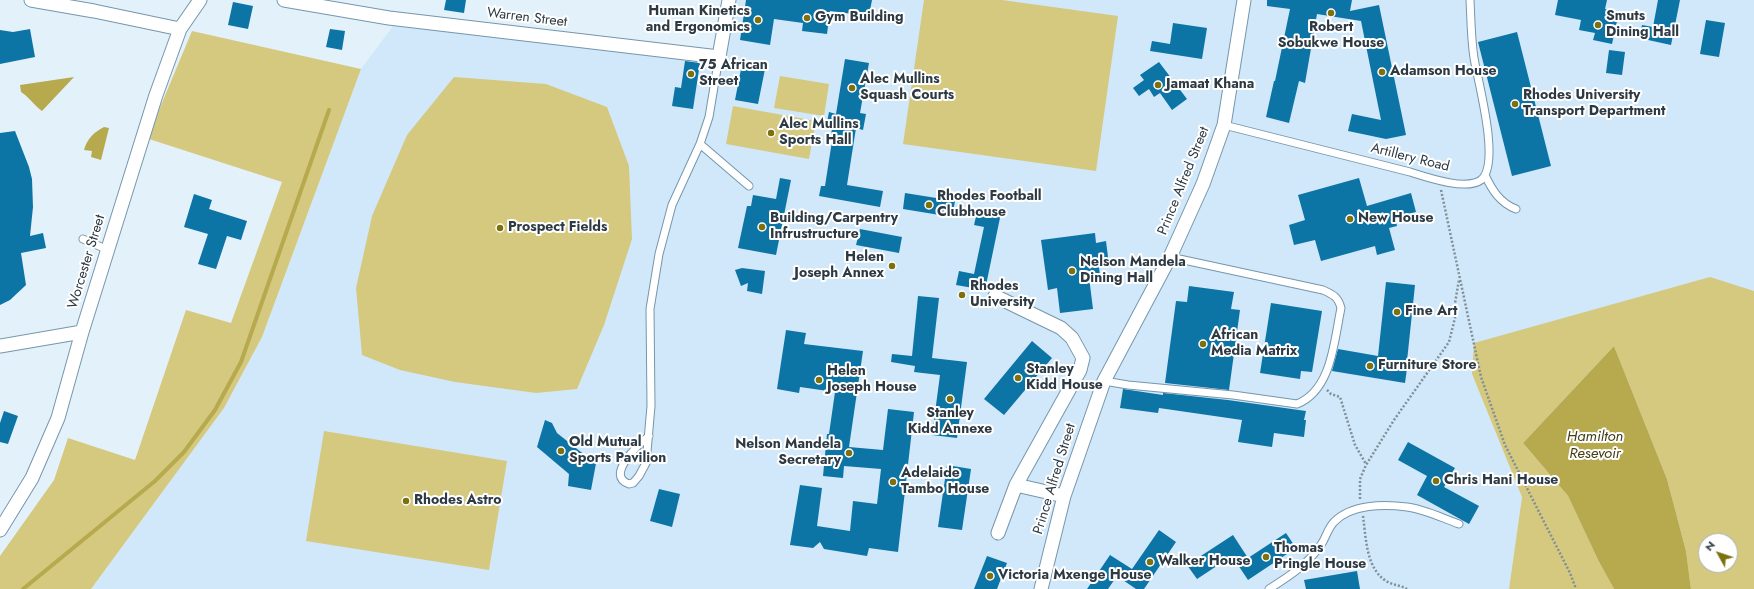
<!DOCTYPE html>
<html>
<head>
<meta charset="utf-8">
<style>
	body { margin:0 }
	#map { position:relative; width:1754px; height:589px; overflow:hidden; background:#e3f1fa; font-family:Jost,sans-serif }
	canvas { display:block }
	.north { position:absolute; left:1698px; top:533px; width:40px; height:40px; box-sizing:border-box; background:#fff; border:1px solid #abb0b4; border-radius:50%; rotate:310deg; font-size:11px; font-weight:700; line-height:16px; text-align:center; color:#2d3a43 }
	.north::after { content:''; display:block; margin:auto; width:14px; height:18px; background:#7c700f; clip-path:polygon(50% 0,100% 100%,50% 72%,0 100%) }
</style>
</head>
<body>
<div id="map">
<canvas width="1754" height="589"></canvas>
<div class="north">N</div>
</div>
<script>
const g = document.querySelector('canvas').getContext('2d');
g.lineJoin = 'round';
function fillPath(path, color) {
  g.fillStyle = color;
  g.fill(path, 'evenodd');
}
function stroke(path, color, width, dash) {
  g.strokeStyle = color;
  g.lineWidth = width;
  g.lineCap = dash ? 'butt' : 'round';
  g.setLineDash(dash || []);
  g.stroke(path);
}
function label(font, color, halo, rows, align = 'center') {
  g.font = font + ' Jost,sans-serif';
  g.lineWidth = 4;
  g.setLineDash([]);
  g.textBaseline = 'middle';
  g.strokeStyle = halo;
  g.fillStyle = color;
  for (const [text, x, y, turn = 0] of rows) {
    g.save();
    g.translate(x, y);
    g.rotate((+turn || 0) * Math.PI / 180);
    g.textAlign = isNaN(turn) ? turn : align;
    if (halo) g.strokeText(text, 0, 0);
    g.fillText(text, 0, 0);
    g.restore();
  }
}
fillPath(new Path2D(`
	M 734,0 L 1754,0 L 1754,291 L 1472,374 L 1522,497 L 1509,589 L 91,589 L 224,408 L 262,337 L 361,69 L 396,22 L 724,61 Z`), '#d0e8f9');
fillPath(new Path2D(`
	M 924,0 L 1002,0 L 1118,16 L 1096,171 L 903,144 Z
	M 192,31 L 361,69 L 262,337 L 224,408 L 91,589 L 0,589 L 0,556 L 54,480 L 68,438 L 135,460 L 186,310 L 231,323 L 282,182 L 149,139 L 151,129 Z
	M 780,76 L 829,84 L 824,116 L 774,108 Z
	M 454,77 L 546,84 L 607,107 L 629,166 L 632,239 L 604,325 L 577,389 L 536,393 L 455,382 L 400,370 L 362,355 L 356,288 L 372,216 L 407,135 Z
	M 733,106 L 816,121 L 809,159 L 726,144 Z
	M 1710,277 L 1754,291 L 1754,589 L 1691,589 L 1686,551 L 1667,479 L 1614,346 L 1523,443 L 1568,496 L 1598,560 L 1614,589 L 1509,589 L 1522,497 L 1472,374 L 1474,343 ZM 1706,541 L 1730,541 L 1730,565 L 1706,565 Z
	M 324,431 L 507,461 L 489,570 L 306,541 Z`), '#d4c97f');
fillPath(new Path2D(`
	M 74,77 L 42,111 C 34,105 29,97 21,92 L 20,85 Z
	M 104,127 L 109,128 L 101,160 L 91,157 L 92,151 L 84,150 C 87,139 94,132 104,127 Z
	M 1614,346 L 1667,479 L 1686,551 L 1691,589 L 1614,589 L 1598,560 L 1568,496 L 1523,443 Z`), '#b7aa4e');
stroke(new Path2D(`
	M 23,589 L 155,481 L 184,452 L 215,410 L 241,362 L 329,110`), '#b7aa4e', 4);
fillPath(new Path2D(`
	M 446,0 L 466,0 L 464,13 L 444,10 Z
	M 746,0 L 872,0 L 869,16 L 830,11 L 827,34 L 802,31 L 803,23 L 774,19 L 770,45 L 740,40 Z
	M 1267,0 L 1352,0 L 1350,11 L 1379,5 L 1406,135 L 1386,139 L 1348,131 L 1352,114 L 1381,120 L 1361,21 L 1317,14 L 1305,83 L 1299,81 L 1289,123 L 1266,117 L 1274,81 L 1275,81 L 1290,9 L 1267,6 Z
	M 1558,0 L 1607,0 L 1605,9 L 1619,12 L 1612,44 L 1593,40 L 1595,33 L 1579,30 L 1581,20 L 1555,15 Z
	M 1658,0 L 1680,0 L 1671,45 L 1639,38 L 1642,25 L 1653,27 Z
	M 233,2 L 253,6 L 248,29 L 228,25 Z
	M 1706,20 L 1725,23 L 1719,57 L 1700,54 Z
	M 1173,23 L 1207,28 L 1202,59 L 1150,51 L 1152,41 L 1170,44 Z
	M 30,29 L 35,57 L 0,64 L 0,30 L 13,32 Z
	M 330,29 L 345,31 L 342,50 L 326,47 Z
	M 1517,32 L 1551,166 L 1512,176 L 1478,42 Z
	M 1609,50 L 1625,52 L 1622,75 L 1606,73 Z
	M 845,59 L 869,63 L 860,113 L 866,114 L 863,130 L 856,128 L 847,185 L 883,191 L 880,207 L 819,196 L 821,186 L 825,186 L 832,141 L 830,141 L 833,123 L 827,122 L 829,112 L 836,114 Z
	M 685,61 L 700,63 L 693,109 L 672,106 L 675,87 L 681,88 Z
	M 1159,62 L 1187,99 L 1172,110 L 1160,93 L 1154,97 L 1149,89 L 1139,96 L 1133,88 L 1144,80 L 1140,75 Z
	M 742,64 L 765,69 L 758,104 L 735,100 Z
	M 15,131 L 29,167 L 32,179 L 33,207 L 30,236 L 43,233 L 46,248 L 21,253 L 26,285 L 10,300 L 0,305 L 0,133 Z
	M 780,178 L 791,180 L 776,255 L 738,248 L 747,206 L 751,206 L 753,195 L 776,199 Z
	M 1359,178 L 1367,206 L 1411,193 L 1416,212 L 1395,217 L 1397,226 L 1389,228 L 1395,250 L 1377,255 L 1375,246 L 1321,261 L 1315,240 L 1294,245 L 1289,225 L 1305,220 L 1298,195 Z
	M 905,193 L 955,201 L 952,217 L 903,209 Z
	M 194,194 L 212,200 L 209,209 L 247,221 L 241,240 L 227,236 L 216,269 L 198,264 L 208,234 L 184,227 Z
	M 978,208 L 1001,213 L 985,290 L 956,285 L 959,271 L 974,274 L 984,227 L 974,225 Z
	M 860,229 L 902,237 L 899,253 L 856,245 Z
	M 1095,233 L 1096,243 L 1106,241 L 1109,265 L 1099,267 L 1100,276 L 1089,277 L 1093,309 L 1060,313 L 1057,288 L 1048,290 L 1041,240 Z
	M 742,268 L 765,271 L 762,294 L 747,291 L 748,283 L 741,286 L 735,270 Z
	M 1386,282 L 1415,285 L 1407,361 L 1408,361 L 1405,383 L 1332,371 L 1338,349 L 1378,356 Z
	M 1189,286 L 1234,292 L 1231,309 L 1240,310 L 1229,390 L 1165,383 L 1176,301 L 1187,302 Z
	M 918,296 L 939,298 L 932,358 L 967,362 L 957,438 L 932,435 L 940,375 L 914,372 L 915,366 L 891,362 L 892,354 L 912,356 Z
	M 1271,303 L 1322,311 L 1312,372 L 1301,371 L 1300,379 L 1260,373 Z
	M 786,330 L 806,333 L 804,344 L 863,351 L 849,447 L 883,450 L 888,409 L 914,412 L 898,552 L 869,548 L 867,556 L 824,549 L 820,542 L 813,548 L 790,545 L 800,485 L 822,488 L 817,526 L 850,531 L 853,501 L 877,504 L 881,469 L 844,466 L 843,478 L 823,476 L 827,434 L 829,434 L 835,392 L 800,387 L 799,393 L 777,389 Z
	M 1032,341 L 1052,358 L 1004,415 L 984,399 Z
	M 1123,389 L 1163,395 L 1163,393 L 1228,400 L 1306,411 L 1304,420 L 1306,420 L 1304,437 L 1274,433 L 1272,447 L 1238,442 L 1242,420 L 1159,408 L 1158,413 L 1120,408 Z
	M 4,411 L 18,416 L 8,444 L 0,442 L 0,423 Z
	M 545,420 L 552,423 L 557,433 L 586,456 L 597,458 L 591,490 L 568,486 L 569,474 L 537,447 Z
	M 1408,442 L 1455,468 L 1444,487 L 1479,506 L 1469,524 L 1417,495 L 1427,476 L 1398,460 Z
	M 947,465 L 971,469 L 962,530 L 938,527 Z
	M 659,489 L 680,494 L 672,527 L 650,521 Z
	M 1159,530 L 1176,542 L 1144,589 L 1136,589 L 1117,576 L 1108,589 L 1087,589 L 1110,555 L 1132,569 Z
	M 1286,533 L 1296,548 L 1248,580 L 1232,556 L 1197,579 L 1187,565 L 1233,535 L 1248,558 Z
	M 987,556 L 1007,563 L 997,589 L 974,589 Z
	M 1357,571 L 1360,589 L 1306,589 L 1304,580 Z`), '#0d74a6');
const lane = new Path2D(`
	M 1224,125 L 1410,172 C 1426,177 1466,191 1481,180 C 1501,164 1478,82 1474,58 C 1471,39 1471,19 1470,0
	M 700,144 L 749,186
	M 1485,175 C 1492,190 1500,203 1516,209
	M 83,239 L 108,250
	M 1104,381 L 1128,385 L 1233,395 L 1297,404 C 1332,390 1334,341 1341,308 C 1338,297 1334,295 1323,290 L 1170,257
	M 649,436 C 640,443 604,476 629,484 L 633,483 L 639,476 L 646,463 L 651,406 L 650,309 L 659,254 L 672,205 L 700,144 L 709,117 L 719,57
	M 1269,589 C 1288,577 1310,563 1322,543 C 1326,537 1328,528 1334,522 C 1351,504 1384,504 1407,507 C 1424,509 1442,518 1459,524`);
const street = new Path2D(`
	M 31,0 L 94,11 L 180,29
	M 284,0 L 389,18 L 719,57 L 729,0
	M 995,296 L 1061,328 L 1072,338 L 1083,358 L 1080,370 L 1016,485
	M 0,346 L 82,332
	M 0,530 L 32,478 L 58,418 L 82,332 L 156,95 L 180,29 L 200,0
	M 998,533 L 1016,485 L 1064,496
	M 1041,589 L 1064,496 L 1104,381 L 1170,257 L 1203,184 L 1224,125 L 1244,0`);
stroke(lane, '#7696ac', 9);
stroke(street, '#7696ac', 15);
stroke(new Path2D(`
	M 1441,190 L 1481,377 L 1505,445 L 1570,573 L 1576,589
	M 1327,390 L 1331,394 L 1340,397 L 1355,445 L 1366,464
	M 1360,499 L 1360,479 L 1366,465 L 1394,420 L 1449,342 L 1455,318 L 1455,303 L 1459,280
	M 1363,516 C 1366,538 1366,568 1386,581 C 1392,585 1400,585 1407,589`), '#818e97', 2.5, [2, 2]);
stroke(lane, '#fff', 7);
stroke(street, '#fff', 13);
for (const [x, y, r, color] of [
	[1331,13,4,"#7c700f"],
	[807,18,4,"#7c700f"],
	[758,20,4,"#7c700f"],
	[1598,25,4,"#7c700f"],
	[1382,72,4,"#7c700f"],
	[691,74,4,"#7c700f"],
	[1158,85,4,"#7c700f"],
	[852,88,4,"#7c700f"],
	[1515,104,4,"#7c700f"],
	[771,133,4,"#7c700f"],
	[929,205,4,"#7c700f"],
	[1350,219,4,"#7c700f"],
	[762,227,4,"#7c700f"],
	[500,228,4,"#7c700f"],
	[892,266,4,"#7c700f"],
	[1072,271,4,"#7c700f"],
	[962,295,4,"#7c700f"],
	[1397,312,4,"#7c700f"],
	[1203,344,4,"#7c700f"],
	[1370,366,4,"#7c700f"],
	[1018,378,4,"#7c700f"],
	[819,380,4,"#7c700f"],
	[950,399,4,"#7c700f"],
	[561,451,4,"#7c700f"],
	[849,453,4,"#7c700f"],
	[1436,481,4,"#7c700f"],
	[893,482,4,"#7c700f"],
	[406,501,4,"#7c700f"],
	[1266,557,4,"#7c700f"],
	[1150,562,4,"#7c700f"],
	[990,576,4,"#7c700f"]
]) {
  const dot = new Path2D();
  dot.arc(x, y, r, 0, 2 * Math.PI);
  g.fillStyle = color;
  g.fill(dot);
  stroke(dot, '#fff', 1.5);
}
label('bold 14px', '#2d3a43', '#fff', [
	["Human Kinetics",750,12,"right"],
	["and Ergonomics",750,28,"right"],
	["Smuts",1606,17],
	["Dining Hall",1606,33],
	["Gym Building",815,18],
	["Robert",1331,28,"center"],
	["Sobukwe House",1331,44,"center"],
	["75 African",699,66],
	["Street",699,82],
	["Adamson House",1390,72],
	["Alec Mullins",860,80],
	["Squash Courts",860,96],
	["Jamaat Khana",1166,85],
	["Rhodes University",1523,96],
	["Transport Department",1523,112],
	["Alec Mullins",779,125],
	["Sports Hall",779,141],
	["Rhodes Football",937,197],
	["Clubhouse",937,213],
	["Building/Carpentry",770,219],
	["Infrustructure",770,235],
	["New House",1358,219],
	["Prospect Fields",508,228],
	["Helen",884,258,"right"],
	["Joseph Annex",884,274,"right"],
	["Nelson Mandela",1080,263],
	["Dining Hall",1080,279],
	["Rhodes",970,287],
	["University",970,303],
	["Fine Art",1405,312],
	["African",1211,336],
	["Media Matrix",1211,352],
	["Furniture Store",1378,366],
	["Stanley",1026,370],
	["Kidd House",1026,386],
	["Helen",827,372],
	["Joseph House",827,388],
	["Stanley",950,414,"center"],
	["Kidd Annexe",950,430,"center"],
	["Old Mutual",569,443],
	["Sports Pavilion",569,459],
	["Nelson Mandela",841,445,"right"],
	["Secretary",841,461,"right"],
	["Adelaide",901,474],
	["Tambo House",901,490],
	["Chris Hani House",1444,481],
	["Rhodes Astro",414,501],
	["Thomas",1274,549],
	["Pringle House",1274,565],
	["Walker House",1158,562],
	["Victoria Mxenge House",998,576]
], 'left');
label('14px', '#2d3a43', '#fff', [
	["Warren Street",527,18,7],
	["Artillery Road",1410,158,14],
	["Prince Alfred Street",1184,181,-68],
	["Worcester Street",87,262,-73],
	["Prince Alfred Street",1055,479,-73]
]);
label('italic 15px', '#433e16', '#fff', [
	["Hamilton",1595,437],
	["Resevoir",1595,454]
]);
</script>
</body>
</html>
